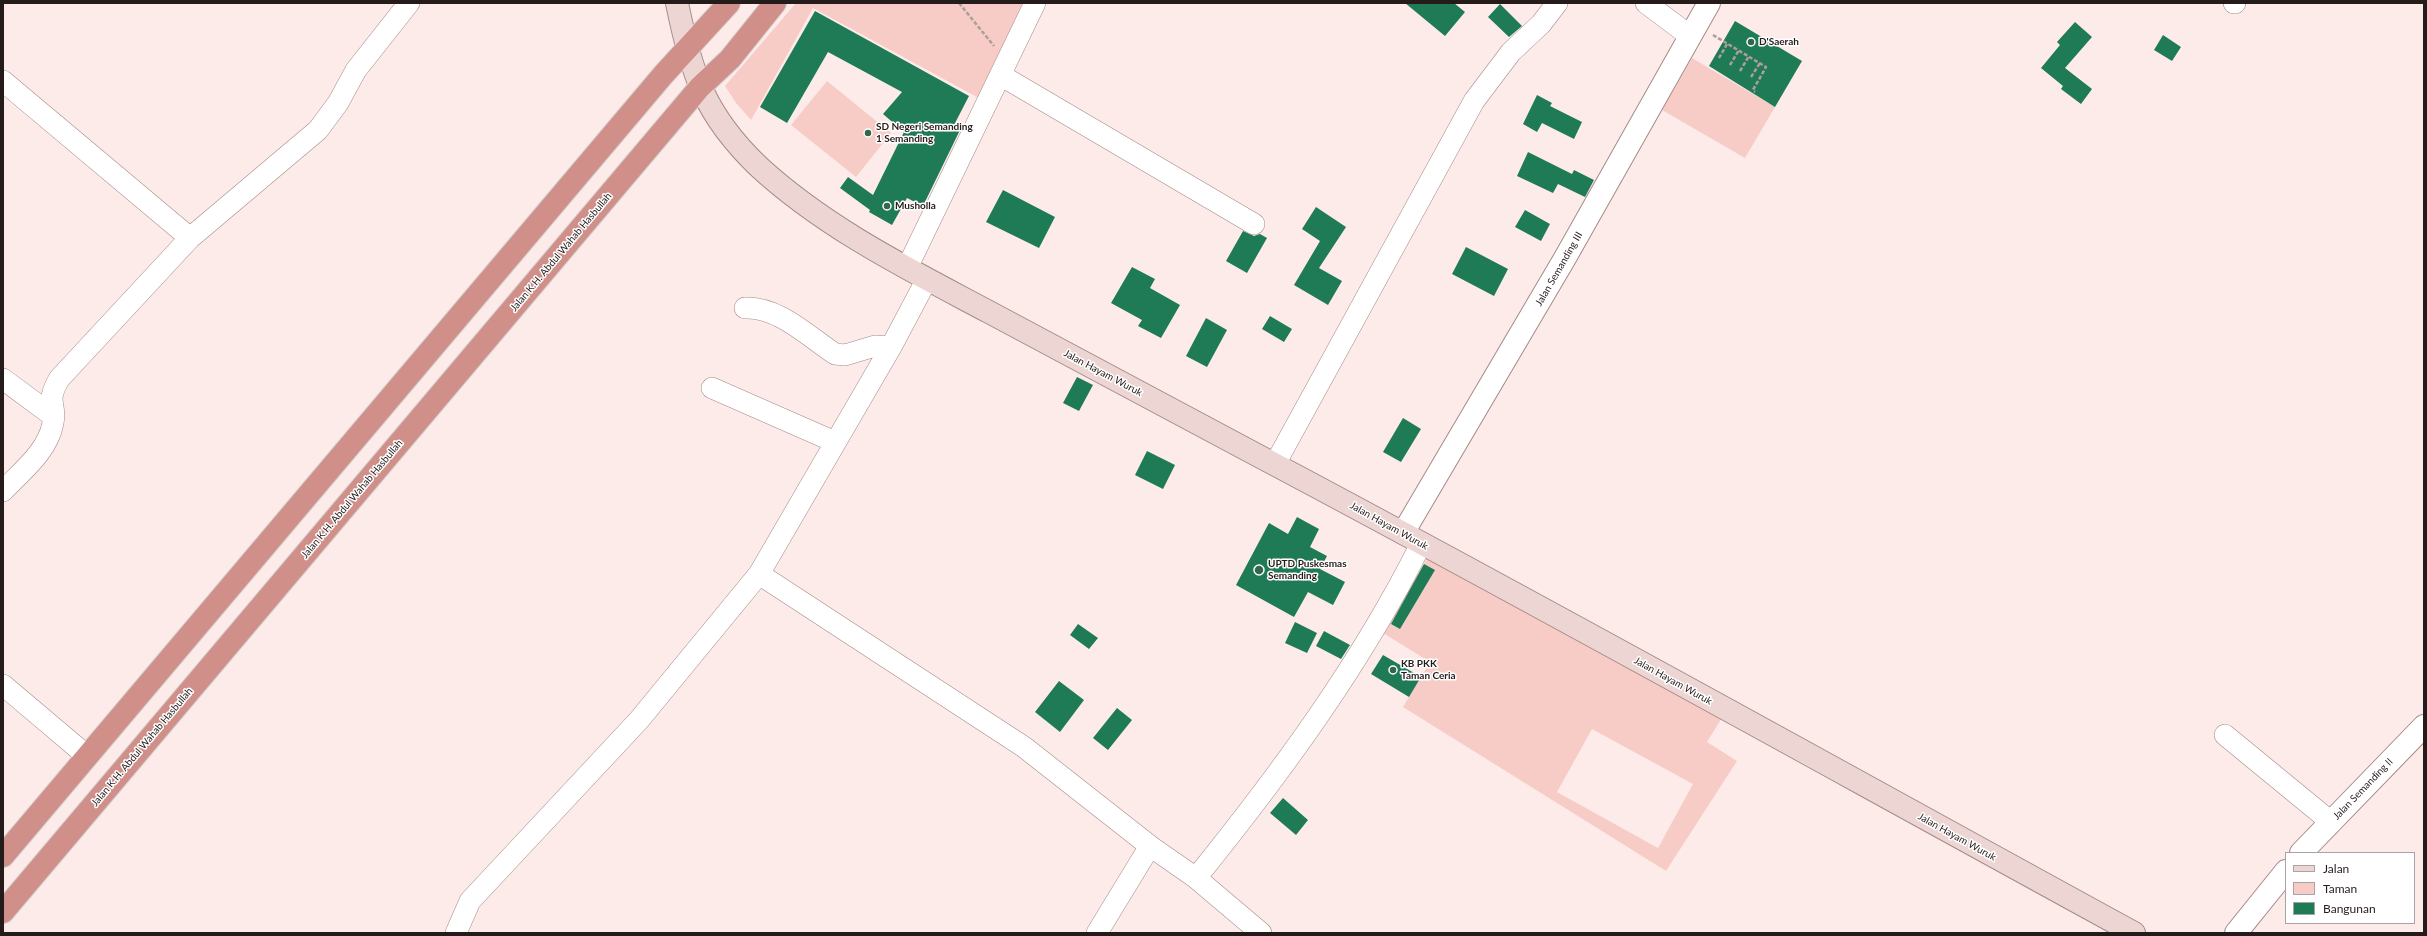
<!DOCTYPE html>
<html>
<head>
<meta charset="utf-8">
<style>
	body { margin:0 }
	#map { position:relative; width:2427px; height:936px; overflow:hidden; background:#fdebe9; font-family:Lato,sans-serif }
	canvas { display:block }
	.frame { position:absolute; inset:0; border:4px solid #251b1a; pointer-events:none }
	.legend { position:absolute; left:2285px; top:852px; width:130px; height:72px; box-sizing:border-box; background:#fff; border:1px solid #a8a4a3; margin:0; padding:5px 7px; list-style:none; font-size:12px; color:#251b1a }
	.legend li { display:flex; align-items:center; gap:8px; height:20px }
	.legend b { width:20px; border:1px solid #a8a4a3 }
</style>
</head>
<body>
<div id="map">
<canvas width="2427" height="936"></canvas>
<div class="frame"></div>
<ul class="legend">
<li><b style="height:5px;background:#edd5d3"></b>Jalan</li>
<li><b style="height:11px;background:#f7ccc7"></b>Taman</li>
<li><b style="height:11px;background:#1f7b56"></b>Bangunan</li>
</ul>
</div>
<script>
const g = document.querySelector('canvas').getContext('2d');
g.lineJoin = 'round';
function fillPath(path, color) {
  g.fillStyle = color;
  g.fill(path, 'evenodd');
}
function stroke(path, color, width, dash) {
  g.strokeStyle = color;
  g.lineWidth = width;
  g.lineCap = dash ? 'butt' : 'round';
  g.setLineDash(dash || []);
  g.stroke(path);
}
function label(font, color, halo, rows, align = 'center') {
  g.font = font + ' Lato,sans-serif';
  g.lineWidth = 3;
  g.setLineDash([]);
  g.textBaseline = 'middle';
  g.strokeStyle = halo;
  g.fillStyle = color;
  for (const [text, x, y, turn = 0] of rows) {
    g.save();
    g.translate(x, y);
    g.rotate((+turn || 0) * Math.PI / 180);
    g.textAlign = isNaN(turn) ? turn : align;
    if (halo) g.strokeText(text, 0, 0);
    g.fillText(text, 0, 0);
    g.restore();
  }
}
fillPath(new Path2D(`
	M 796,3 L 1031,3 L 986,102 L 813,8 L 751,120 L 736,103 L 725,86 Z
	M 1692,58 L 1775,107 L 1745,158 L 1662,110 Z
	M 827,81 L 891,133 L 856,177 L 791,125 Z
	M 1430,554 L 1723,716 L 1707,742 L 1737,761 L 1666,871 L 1403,707 L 1430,662 L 1383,633 ZM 1592,729 L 1693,784 L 1658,848 L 1557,792 Z`), '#f7ccc7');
fillPath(new Path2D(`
	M 1405,3 L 1454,3 L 1465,12 L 1445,36 Z
	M 1500,4 L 1522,26 L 1509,37 L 1488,17 Z
	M 815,11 L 969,96 L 953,127 L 960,130 L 923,206 L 907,198 L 892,225 L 869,212 L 870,210 L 840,188 L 848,177 L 873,195 L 904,132 L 883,114 L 902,92 L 828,52 L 787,123 L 760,107 Z
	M 1735,21 L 1802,61 L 1775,107 L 1709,66 Z
	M 2075,22 L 2092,37 L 2065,68 L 2092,89 L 2081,104 L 2061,89 L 2063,86 L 2041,68 L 2060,45 L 2057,42 Z
	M 2163,35 L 2181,47 L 2172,61 L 2154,50 Z
	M 1537,95 L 1552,103 L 1550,106 L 1582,122 L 1574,139 L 1542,123 L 1537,132 L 1523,124 Z
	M 1528,152 L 1572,174 L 1574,170 L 1594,180 L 1585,197 L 1558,184 L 1553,193 L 1517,176 Z
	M 1003,190 L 1055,217 L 1039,248 L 986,222 Z
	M 1316,207 L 1346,227 L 1319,268 L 1342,281 L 1328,305 L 1294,285 L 1320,241 L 1302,229 Z
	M 1525,210 L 1550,224 L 1541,241 L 1515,227 Z
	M 1243,231 L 1254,236 L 1260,234 L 1267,238 L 1247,273 L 1226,261 Z
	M 1466,247 L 1508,269 L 1494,296 L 1452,274 Z
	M 1132,267 L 1155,279 L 1150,288 L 1180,305 L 1161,338 L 1138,326 L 1142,320 L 1111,303 Z
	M 1270,316 L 1292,329 L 1284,342 L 1262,329 Z
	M 1206,318 L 1227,330 L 1207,367 L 1186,356 Z
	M 1077,377 L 1093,385 L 1079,411 L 1063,403 Z
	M 1403,418 L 1421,429 L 1401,462 L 1383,452 Z
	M 1147,451 L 1175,465 L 1163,489 L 1135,475 Z
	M 1297,517 L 1319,529 L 1310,547 L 1327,556 L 1320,569 L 1345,582 L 1333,605 L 1308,592 L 1294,617 L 1236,585 L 1269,523 L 1288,534 Z
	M 1424,564 L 1435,570 L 1400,629 L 1391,624 Z
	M 1295,622 L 1317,633 L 1307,653 L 1285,643 Z
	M 1078,624 L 1098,638 L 1089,649 L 1070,635 Z
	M 1324,631 L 1350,645 L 1341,659 L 1316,646 Z
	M 1383,655 L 1421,677 L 1409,697 L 1371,674 Z
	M 1059,681 L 1084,700 L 1060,732 L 1035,712 Z
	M 1117,708 L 1132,720 L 1108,750 L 1093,738 Z
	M 1283,798 L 1308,820 L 1296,835 L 1270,813 Z`), '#1f7b56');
const minor = new Path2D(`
	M 1646,3 L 1690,36
	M 2234,3 L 2235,3
	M 1002,76 L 1254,224
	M 3,81 L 190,238
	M 907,268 L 1035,3
	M 927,279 L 891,347 L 759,574 L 1024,747 L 1150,846 L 1196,878 L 1261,933
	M 745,308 C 778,306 809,337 835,354 L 845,355 L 875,346 L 891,347
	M 3,379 L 53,416
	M 712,388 L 835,442
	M 1275,464 L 1474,101 L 1511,52 L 1541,24 L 1557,3
	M 3,491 C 22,471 48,451 53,423 C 57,402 45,404 59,379 L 190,238 L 318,130 L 338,103 L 356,70 L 409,3
	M 3,685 L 87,756
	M 2225,735 L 2331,822
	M 1196,878 C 1280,774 1361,664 1421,544
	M 456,933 L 470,901 L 639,720 L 759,574
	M 1097,933 L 1150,846`);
const tertiary = new Path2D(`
	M 1403,533 L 1565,258 L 1709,3
	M 2301,853 L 2424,726
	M 2236,933 L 2286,871`);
const secondary = new Path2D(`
	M 677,3 C 691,73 705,115 758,166 C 825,228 910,270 989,312 C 1078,360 1167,407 1255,454 C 1550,610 1841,773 2134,933`);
const trunk = new Path2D(`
	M 3,856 L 663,75 L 729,3
	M 3,912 L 700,87 L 730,59 L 775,3`);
stroke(minor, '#a48a87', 22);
stroke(tertiary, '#a48a87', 24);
stroke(secondary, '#a48a87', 24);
stroke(trunk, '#cfcdcd', 24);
stroke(new Path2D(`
	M 959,3 L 994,46
	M 1713,35 L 1766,67 L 1753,90 L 1755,92
	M 1719,58 L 1727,44
	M 1730,65 L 1739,50
	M 1740,71 L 1749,56
	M 1751,77 L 1760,63`), '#ad9e9c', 2.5, [4, 2]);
stroke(minor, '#fff', 21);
stroke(tertiary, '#fff', 22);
stroke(secondary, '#edd5d3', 22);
stroke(trunk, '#d08f88', 22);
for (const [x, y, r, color] of [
	[1751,42,4,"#31674e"],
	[868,133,4,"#31674e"],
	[887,206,4,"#31674e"],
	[1259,570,5,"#31674e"],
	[1393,670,4,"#31674e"]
]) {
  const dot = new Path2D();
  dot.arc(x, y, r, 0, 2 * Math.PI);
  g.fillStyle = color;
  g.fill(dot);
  stroke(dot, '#fff', 1.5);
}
label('bold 10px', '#251b1a', '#fff', [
	["D'Saerah",1759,42],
	["SD Negeri Semanding",876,127],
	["1 Semanding",876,139],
	["Musholla",895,206],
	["UPTD Puskesmas",1268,564],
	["Semanding",1268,576],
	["KB PKK",1401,664],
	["Taman Ceria",1401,676]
], 'left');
label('10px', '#251b1a', '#fff', [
	["Jalan K.H. Abdul Wahab Hasbullah",561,252,-50],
	["Jalan Semanding III",1559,269,-60],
	["Jalan Hayam Wuruk",1103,373,28],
	["Jalan K.H. Abdul Wahab Hasbullah",352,499,-50],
	["Jalan Hayam Wuruk",1389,526,29],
	["Jalan Hayam Wuruk",1673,681,29],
	["Jalan K.H. Abdul Wahab Hasbullah",142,747,-50],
	["Jalan Semanding II",2363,789,-46],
	["Jalan Hayam Wuruk",1957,837,29]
]);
</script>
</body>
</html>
